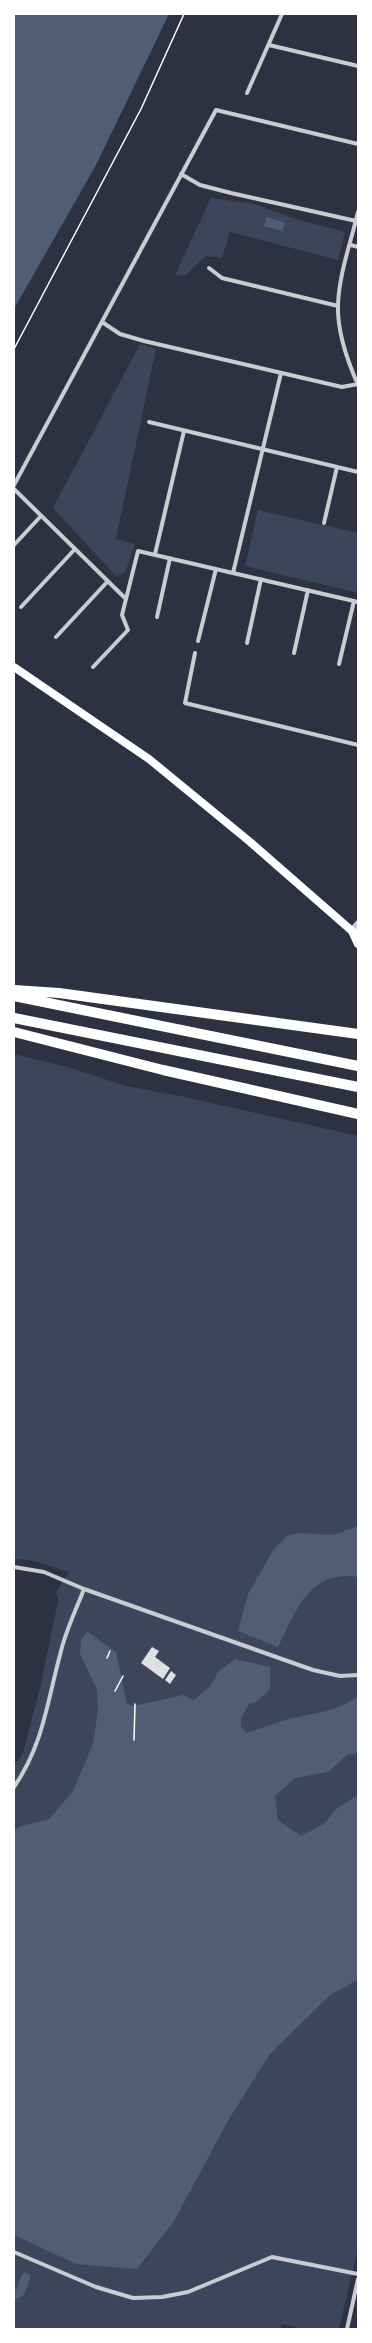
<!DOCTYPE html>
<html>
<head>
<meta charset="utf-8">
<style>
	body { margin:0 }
	#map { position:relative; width:372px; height:2343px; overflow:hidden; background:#2d3142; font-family:Karla,sans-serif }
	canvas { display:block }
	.frame { position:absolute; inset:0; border:15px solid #fff; pointer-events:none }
</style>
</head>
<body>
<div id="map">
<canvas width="372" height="2343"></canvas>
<div class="frame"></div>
</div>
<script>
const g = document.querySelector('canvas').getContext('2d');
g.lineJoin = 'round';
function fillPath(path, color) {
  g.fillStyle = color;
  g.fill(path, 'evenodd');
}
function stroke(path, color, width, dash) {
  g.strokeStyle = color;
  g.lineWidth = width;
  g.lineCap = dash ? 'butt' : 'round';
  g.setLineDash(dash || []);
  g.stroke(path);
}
fillPath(new Path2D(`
	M 211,198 L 255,204 L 295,219 L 345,232 L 338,260 L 230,232 L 222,258 L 206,256 L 184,276 L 175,275 Z
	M 140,344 L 156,349 L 116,539 L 135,544 L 125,573 L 116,576 L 53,508 Z
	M 258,510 L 358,533 L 358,593 L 245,566 Z
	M 14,1054 L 68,1067 L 126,1086 L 185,1097 L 358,1136 L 358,2249 L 339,2329 L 302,2329 L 282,2324 L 280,2329 L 14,2329 L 14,1765 L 23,1753 L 40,1688 L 58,1601 L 56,1592 L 69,1572 L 30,1560 L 14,1559 Z`), '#3c4559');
fillPath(new Path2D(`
	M 14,14 L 169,14 L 96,165 L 14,309 Z
	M 267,217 L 285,223 L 282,231 L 264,226 Z
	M 358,1526 L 358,1577 C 310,1569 295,1612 278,1647 L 238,1631 L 248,1594 L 274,1549 L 287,1536 L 298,1533 L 333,1535 Z
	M 88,1632 L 116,1652 L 127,1704 L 134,1706 L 183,1695 L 194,1700 L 210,1686 L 219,1671 L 235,1659 L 270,1667 L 270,1690 L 256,1702 L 249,1704 L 241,1718 L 241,1727 L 247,1733 C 261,1728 275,1723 288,1719 C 313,1713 338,1712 358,1696 L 358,1753 L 347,1755 L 328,1772 L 295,1778 L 275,1796 L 278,1820 L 301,1836 L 324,1824 L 336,1809 L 358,1795 L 358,1980 L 330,1995 L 270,2054 L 229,2119 L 174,2221 L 137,2269 L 76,2264 L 14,2235 L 14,1831 L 19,1827 L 49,1819 L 73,1791 L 93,1744 L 98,1709 L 97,1690 L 80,1654 L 81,1639 Z`), '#4f5d75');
stroke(new Path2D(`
	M 14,2295 L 20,2292 L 26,2277`), '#4f5d75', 9);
fillPath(new Path2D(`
	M 152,1647 L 159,1651 L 155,1657 L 170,1668 L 163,1679 L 141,1663 Z
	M 171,1671 L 176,1675 L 170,1684 L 165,1680 Z`), '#e0e0e3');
stroke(new Path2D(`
	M 14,349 L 141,109 L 184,14
	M 107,1658 L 110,1651
	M 115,1691 L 123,1676
	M 134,1740 L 135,1704`), '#fff', 1.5);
stroke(new Path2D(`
	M 269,45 L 358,66
	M 247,93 L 282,14
	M 181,174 L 200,185 L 231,193 L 356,221
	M 358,212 C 351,242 339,274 338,305 C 337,332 347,360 358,385
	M 351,245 L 358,247
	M 209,268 L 222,278 L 338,306
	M 102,322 L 120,334 L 144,341 L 342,387 L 358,384
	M 149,422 L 358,472
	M 14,485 L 216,110 L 358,144
	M 14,489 L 125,598
	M 324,523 L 337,467
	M 14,545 L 41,516
	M 155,554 L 184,431
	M 233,573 L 281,373
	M 21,607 L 75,549
	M 157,617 L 170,558
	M 56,637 L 108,581
	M 198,641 L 216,569
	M 247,643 L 261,579
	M 195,653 L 185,703 L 358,745
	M 294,653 L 308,590
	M 339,664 L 354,601
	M 93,667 L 128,630 L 122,615 L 138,551 L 358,602
	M 14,1567 L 44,1572 L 84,1589 L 313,1670 L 340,1676 L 358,1675
	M 14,1787 C 43,1745 47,1703 60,1655 C 65,1632 76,1610 84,1589
	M 14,2252 L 96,2287 L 133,2298 L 162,2297 L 188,2292 L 272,2257 L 358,2274
	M 347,2329 L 358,2279`), '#caccd0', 4);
stroke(new Path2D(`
	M 352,931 L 358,924`), '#caccd0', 7);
stroke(new Path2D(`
	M 14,667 L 149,759 L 249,841 L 352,931 L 358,934
	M 352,931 L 358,944`), '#fff', 8);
stroke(new Path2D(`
	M 14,990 L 59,993 L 358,1034
	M 14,996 L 358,1066
	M 14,1018 L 358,1087
	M 14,1032 L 163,1070 L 358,1114`), '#fff', 10);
</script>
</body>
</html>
